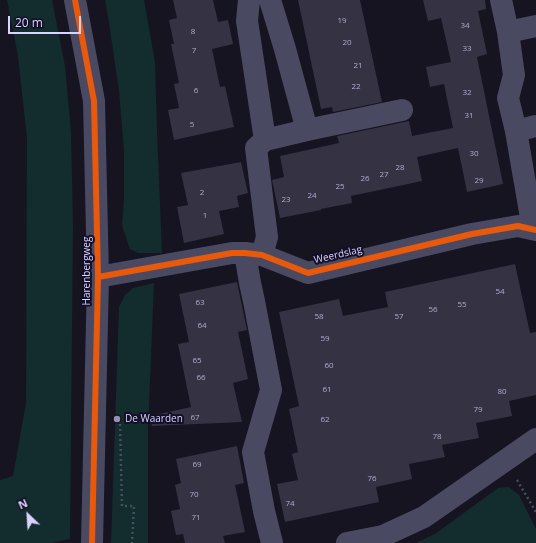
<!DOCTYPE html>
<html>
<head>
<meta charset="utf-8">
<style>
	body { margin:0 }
	#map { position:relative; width:536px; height:543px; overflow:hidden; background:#161421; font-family:"Open Sans",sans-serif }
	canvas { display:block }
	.north { position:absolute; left:8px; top:495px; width:40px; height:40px; -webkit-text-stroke:3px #130f26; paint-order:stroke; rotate:335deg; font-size:11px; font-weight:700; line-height:16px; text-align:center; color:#d9d4ff }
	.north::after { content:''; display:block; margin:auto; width:14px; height:18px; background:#d9d4ff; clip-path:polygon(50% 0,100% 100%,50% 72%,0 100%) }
	.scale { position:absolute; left:8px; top:16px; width:73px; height:18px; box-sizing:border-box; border:2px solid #d9d4ff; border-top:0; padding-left:5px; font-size:12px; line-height:14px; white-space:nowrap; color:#d9d4ff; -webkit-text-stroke:3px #130f26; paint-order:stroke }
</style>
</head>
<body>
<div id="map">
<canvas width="536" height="543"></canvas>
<div class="north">N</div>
<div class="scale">20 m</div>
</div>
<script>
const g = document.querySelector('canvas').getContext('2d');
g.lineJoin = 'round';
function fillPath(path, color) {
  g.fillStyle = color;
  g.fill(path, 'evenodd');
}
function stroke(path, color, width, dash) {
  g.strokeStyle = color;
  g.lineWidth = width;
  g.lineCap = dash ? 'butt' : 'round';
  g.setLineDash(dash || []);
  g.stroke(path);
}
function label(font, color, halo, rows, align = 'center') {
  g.font = font + ' "Open Sans",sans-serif';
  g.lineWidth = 4;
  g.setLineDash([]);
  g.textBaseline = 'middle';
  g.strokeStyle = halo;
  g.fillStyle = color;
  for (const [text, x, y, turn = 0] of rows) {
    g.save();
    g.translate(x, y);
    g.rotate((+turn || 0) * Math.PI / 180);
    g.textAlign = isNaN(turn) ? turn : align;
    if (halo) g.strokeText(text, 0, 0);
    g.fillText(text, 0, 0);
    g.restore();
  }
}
fillPath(new Path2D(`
	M 7,0 L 52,0 L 65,66 L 71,132 L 73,225 L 70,539 L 51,543 L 0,543 L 0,480 L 13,476 L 26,403 L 27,139 L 18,56 Z
	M 105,0 L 144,0 L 155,62 L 157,130 L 162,253 L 138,253 L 130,249 L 122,226 L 124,198 L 124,150 L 119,91 L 109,23 Z
	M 154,283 L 148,429 L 148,543 L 111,543 L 119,307 L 125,295 L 133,288 Z
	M 509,487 L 519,495 L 536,529 L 536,543 L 416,543 L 435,534 L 498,488 Z`), '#132c2d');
fillPath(new Path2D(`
	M 173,0 L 213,0 L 218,22 L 228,20 L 233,44 L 212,49 L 220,87 L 225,86 L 234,127 L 174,140 L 168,110 L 179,108 L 174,84 L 179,83 L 171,44 L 174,44 L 169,20 L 177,18 Z
	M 298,0 L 360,0 L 382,102 L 333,112 L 332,107 L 321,109 Z
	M 423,0 L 485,0 L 486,9 L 478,11 L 487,54 L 477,57 L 503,184 L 467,192 L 458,148 L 417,157 L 422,181 L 351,196 L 352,203 L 321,209 L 321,210 L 280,218 L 272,180 L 284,177 L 280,156 L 339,143 L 337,136 L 409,121 L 412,136 L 453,128 L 444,84 L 430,87 L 426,67 L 451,62 L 441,18 L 428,21 Z
	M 241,162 L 248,193 L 237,196 L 239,207 L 219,211 L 224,234 L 184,243 L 177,207 L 188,205 L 181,173 Z
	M 515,264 L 530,333 L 536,332 L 536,395 L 509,401 L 512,416 L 476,423 L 479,438 L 442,445 L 445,457 L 409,464 L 412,479 L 376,487 L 379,502 L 285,522 L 277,484 L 298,480 L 292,454 L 298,452 L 289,409 L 299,406 L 279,312 L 339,299 L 343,316 L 388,307 L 385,292 Z
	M 237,282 L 247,330 L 238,332 L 248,379 L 233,383 L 242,422 L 152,426 L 150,416 L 191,407 L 178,344 L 189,342 L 179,294 Z
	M 237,446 L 244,483 L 235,485 L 245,532 L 223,536 L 225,543 L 185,543 L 183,534 L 176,535 L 171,511 L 180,509 L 175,485 L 181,483 L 176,459 Z`), '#343243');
stroke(new Path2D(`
	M 120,424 L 122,506 L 134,506 L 132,543
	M 517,480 L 536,512`), '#44505f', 2.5, [2, 3]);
stroke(new Path2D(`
	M 75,0 L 94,101 L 98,277 L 92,543
	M 249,0 L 247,21 L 265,140
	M 270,0 L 285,49 L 307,130
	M 501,0 L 508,32 L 514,75 L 508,98 L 516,131 L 533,229
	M 508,32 L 536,26
	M 516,131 L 536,126
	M 245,253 L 250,283 L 254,301 L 271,390 L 253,452 L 264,511 L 272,543
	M 262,255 L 267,237 L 256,148 L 265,140 L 307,130 L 402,110
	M 98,277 L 232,253 L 245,253 L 262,255 L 308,273 L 472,234 L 518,226 L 536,230
	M 347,543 L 383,536 L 424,517 L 536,439`), '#4a4962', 22);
stroke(new Path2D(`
	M 75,0 L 94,101 L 98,277 L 92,543
	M 98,277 L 232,253 L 245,253 L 262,255 L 308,273 L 472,234 L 518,226 L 536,230`), '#e8590c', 6);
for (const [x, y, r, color] of [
	[117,419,4,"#9591b1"]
]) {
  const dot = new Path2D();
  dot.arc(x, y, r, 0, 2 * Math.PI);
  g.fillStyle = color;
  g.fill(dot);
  stroke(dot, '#130f26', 1.5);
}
label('8px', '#b0acd0', null, [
	["19",342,21],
	["34",465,26],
	["8",193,32],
	["20",347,43],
	["33",467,49],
	["7",194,51],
	["21",358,66],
	["22",356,87],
	["6",196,91],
	["32",467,93],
	["31",469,116],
	["5",192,125],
	["30",474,154],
	["28",400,168],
	["27",384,175],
	["26",365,179],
	["29",479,181],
	["25",340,187],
	["2",202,193],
	["24",312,196],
	["23",286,200],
	["1",205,216],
	["54",500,292],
	["63",200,303],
	["55",462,305],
	["56",433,310],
	["58",319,317],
	["57",399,317],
	["64",202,326],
	["59",325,339],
	["65",197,361],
	["60",329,366],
	["66",201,378],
	["61",327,390],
	["80",502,392],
	["79",478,410],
	["67",195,418],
	["62",325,420],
	["78",437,437],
	["69",197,465],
	["76",372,479],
	["70",194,495],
	["74",290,504],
	["71",196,518]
]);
label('10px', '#d9d4ff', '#130f26', [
	["Weerdslag",338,255,-13],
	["Harenbergweg",87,271,-90]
]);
label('10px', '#d9d4ff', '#130f26', [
	["De Waarden",125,419]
], 'left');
</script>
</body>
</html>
